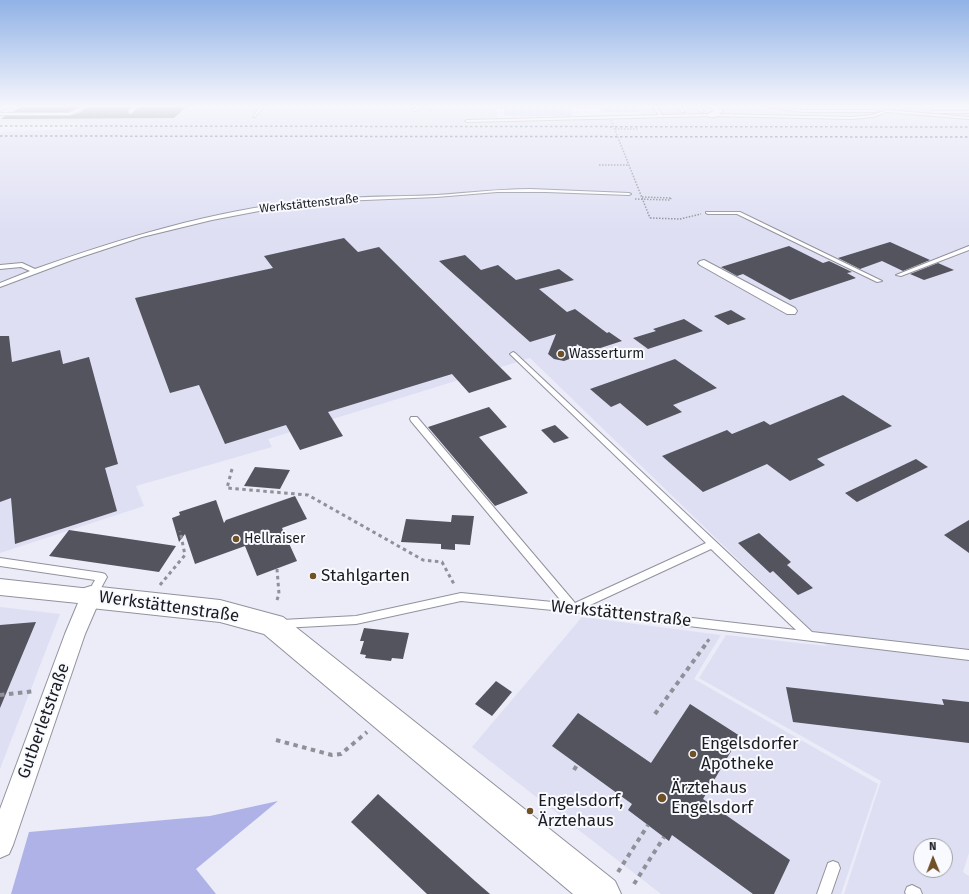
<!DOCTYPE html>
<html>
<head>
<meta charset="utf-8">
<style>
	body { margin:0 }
	#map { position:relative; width:969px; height:894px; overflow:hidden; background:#ebecf8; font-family:"Fira Sans",sans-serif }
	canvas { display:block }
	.north { position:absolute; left:913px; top:838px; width:40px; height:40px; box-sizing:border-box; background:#f9faff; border:1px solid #a0a1a6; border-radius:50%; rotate:359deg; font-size:11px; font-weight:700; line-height:16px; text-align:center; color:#1b1c20 }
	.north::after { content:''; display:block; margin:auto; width:14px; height:18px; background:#705026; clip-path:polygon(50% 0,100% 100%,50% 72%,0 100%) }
</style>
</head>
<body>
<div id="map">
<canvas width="969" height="894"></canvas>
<div class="north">N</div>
</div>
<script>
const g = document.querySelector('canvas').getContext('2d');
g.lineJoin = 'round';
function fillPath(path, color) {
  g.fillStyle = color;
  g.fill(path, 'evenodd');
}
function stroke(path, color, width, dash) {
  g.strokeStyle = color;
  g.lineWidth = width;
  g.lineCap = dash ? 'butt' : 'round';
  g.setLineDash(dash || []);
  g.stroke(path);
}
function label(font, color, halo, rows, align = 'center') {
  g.font = font + ' "Fira Sans",sans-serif';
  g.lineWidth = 4;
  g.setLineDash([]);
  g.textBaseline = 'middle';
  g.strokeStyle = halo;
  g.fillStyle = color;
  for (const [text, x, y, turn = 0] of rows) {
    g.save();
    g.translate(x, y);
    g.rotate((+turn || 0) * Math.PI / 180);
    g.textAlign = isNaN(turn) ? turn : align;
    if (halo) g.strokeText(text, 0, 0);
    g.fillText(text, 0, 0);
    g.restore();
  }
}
fillPath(new Path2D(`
	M 0,105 L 497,105 L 498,118 L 502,120 L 645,118 L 637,105 L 969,105 L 969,853 L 963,872 L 969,876 L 969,894 L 844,894 L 881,781 L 699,678 L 726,635 L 827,646 L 530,358 L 268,439 L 272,447 L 136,486 L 144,506 L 0,553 L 0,132 L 73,129 L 88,123 L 0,122 ZM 921,846 L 945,846 L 945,870 L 921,870 Z
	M 0,607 L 60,614 L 0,769 Z
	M 582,617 L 721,635 L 694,679 L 878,784 L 841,894 L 661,894 L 472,747 Z`), '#dedff3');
fillPath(new Path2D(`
	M 504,105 L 637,105 L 641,112 L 603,112 L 595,106 L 569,106 L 572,116 L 504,116 Z`), '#cdd1fd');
fillPath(new Path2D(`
	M 278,801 L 196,869 L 216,894 L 11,894 L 29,832 L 210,816 Z`), '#afb2e7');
fillPath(new Path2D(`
	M 24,105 L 82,105 L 69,112 L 13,112 Z
	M 90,105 L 134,105 L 128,110 L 129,114 L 132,114 L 141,105 L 188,105 L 174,118 L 1,119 L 5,116 L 69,116 L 79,113 Z
	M 344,238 L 358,252 L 379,247 L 512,379 L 469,393 L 452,374 L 328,412 L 343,436 L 300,450 L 286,425 L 225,444 L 199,385 L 170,393 L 135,298 L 273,268 L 264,256 Z
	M 890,242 L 930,260 L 903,271 L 882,261 L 860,269 L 838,258 Z
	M 789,246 L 823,263 L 829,261 L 852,272 L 847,273 L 856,278 L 790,300 L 743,274 L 737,276 L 721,267 Z
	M 465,255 L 481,270 L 498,265 L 516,280 L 559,269 L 574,280 L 539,289 L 567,312 L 575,309 L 607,333 L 609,332 L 622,341 L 588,352 L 577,344 L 572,358 L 564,361 L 554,359 L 548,354 L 556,334 L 530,342 L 439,261 Z
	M 938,263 L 954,270 L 924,280 L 910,274 Z
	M 731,310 L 746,319 L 728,325 L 714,316 Z
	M 684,319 L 703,331 L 648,349 L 633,338 L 656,331 L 653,329 Z
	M 0,336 L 9,336 L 12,362 L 60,350 L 63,364 L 89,357 L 118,464 L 105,468 L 117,511 L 15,544 L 11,498 L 0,502 Z
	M 675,359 L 717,388 L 673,405 L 682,412 L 647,426 L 620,403 L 611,407 L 590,389 Z
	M 843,395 L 892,426 L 817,459 L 825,465 L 790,481 L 767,464 L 703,492 L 662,456 L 727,430 L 732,434 L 764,421 L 770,425 Z
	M 489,407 L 507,427 L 479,437 L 528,493 L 495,506 L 428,427 Z
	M 555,425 L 569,438 L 554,443 L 541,430 Z
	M 916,459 L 928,467 L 857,502 L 845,493 Z
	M 255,467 L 290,470 L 280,489 L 244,486 Z
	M 295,496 L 307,519 L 282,528 L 297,561 L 257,576 L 245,546 L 195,564 L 185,534 L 179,542 L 172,518 L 180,515 L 179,512 L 216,500 L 224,523 L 226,520 Z
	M 452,515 L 474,516 L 470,545 L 455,544 L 455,550 L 441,549 L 441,544 L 401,542 L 406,519 L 451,522 Z
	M 969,520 L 969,553 L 944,535 Z
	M 69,530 L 176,546 L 159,572 L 49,556 Z
	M 759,533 L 791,562 L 787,565 L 813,588 L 798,595 L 773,571 L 770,573 L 738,543 Z
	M 36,622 L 0,708 L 0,625 Z
	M 364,628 L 409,633 L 403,659 L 392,658 L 391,661 L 365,658 L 366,655 L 360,654 L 364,641 L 360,641 Z
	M 496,681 L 512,692 L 492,716 L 475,704 Z
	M 786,687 L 944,705 L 942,699 L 969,702 L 969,743 L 793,722 Z
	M 690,704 L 740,736 L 703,799 L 790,860 L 774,894 L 753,894 L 672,835 L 669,841 L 628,810 L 632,804 L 552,746 L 578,713 L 651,763 Z
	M 378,794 L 475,881 L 490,894 L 427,894 L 351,822 Z`), '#53545e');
const lane = new Path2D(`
	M 7,105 L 11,105 L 0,111 L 0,109 Z
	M 85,105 L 89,105 L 78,112 L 69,115 L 0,115 L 0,113 L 69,113 Z
	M 136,105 L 140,105 L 131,113 L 129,113 L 129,111 Z
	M 261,105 L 265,105 L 255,117 L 253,117 Z
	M 423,105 L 427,105 L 415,111 L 412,110 Z
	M 652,105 L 656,105 L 662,115 L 712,114 L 852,117 L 872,115 L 887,110 L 969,117 L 969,119 L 887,112 L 873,117 L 852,119 L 712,116 L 467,122 L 465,121 L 467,120 L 659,115 Z
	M 676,105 L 680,105 L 684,112 L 682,112 Z
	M 694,105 L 698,105 L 704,111 L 701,112 Z
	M 757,105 L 764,105 L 803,110 L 876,110 L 878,111 L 876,112 L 803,112 Z
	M 932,111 L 969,111 L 969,113 L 931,113 Z
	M 530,189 L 629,193 L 631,194 L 629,195 L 546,192 L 497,192 L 436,197 L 342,201 L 285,206 L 212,220 L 142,237 L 72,260 L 0,287 L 0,283 L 30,271 L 21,267 L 0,269 L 0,265 L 22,263 L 35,269 C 122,238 212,211 304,201 C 348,196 392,197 437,195 C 468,193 499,189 530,189 Z
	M 706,212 L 740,212 L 882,281 L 877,282 L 737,214 L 708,214 L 706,213 Z
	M 969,246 L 969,250 L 901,276 L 896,275 Z
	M 513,352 L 515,353 L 812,632 L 969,650 L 969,660 L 573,612 L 461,601 L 356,624 L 282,628 L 278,627 L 277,624 L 278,621 L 282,620 L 356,616 L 461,593 L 563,603 L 411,421 L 410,419 L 411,417 L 417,417 L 575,603 L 706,543 L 511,355 L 510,354 ZM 711,549 L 796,630 L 588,606 Z
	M 0,558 L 102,573 L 105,574 L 107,577 L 95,599 L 91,600 L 87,599 L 86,596 L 95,580 L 0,566 Z
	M 833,861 L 838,863 L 840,868 L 831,894 L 817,894 L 828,863 Z
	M 912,885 L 920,889 L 922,894 L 906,894 L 905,892 L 907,887 Z`);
const street = new Path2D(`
	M 709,105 L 716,105 L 723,111 L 715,117 L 709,117 L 709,113 L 714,111 Z
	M 704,260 L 795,308 L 797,311 L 795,314 L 787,314 L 700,265 L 698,263 L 700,261 Z
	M 0,579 L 91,589 L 98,591 L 101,597 L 85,634 L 13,845 L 9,854 L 0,858 L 0,809 L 65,634 L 78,603 L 0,595 Z`);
const secondary = new Path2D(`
	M 91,586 L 220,600 L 283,617 L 615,881 L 621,894 L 573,894 L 264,634 L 220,622 L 91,608 L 81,605 L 77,597 L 81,589 Z`);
stroke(lane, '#91929d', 2);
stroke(street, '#91929d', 2);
stroke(secondary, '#91929d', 2);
stroke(new Path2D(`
	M 502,105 L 502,111
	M 615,129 L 639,129
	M 599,165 L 629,165
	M 642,197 L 671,198
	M 635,199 L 670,200 L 671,198
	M 650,218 L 680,219 L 701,214`), '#8f9098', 1.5, [1.5, 1.5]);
stroke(new Path2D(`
	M 232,469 L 227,488 L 308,495 L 423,560 L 442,562 L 455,586
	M 277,569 L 279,594 L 277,600
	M 160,585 L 185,555 L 180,531
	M 707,642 L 711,637`), '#8f9098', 3, [3.5, 3.5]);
stroke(new Path2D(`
	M 0,695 L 35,691
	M 655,714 L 708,641
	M 276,740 L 332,755 L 341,754 L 367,732
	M 574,770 L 577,765
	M 618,872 L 648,825
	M 634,884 L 664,837`), '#8f9098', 4, [4.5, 4.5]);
fillPath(lane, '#fff');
fillPath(street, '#fff');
fillPath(secondary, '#fff');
stroke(new Path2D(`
	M 0,126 L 969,127
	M 0,136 L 969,137`), '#53545a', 1.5, [2.5, 2.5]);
stroke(new Path2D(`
	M 611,120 L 650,218`), '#8f9098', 1.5, [1.5, 1.5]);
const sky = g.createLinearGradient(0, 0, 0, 230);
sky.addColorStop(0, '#90b2e6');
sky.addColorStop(0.46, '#f6f6fc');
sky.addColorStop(1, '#f6f6fc00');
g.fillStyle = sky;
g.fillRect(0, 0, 969, 230);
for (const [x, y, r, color] of [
	[561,354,4,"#705026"],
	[236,539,4,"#705026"],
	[313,576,4,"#705026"],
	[693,754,4,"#705026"],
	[662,798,5,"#705026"],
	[530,811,4,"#705026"]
]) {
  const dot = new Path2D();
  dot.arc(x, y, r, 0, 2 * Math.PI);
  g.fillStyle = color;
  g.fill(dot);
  stroke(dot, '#f9faff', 1.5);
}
label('12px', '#1b1c20', '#f9faff', [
	["Werkstättenstraße",309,204,-6]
]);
label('14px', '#1b1c20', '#f9faff', [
	["Wasserturm",569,354],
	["Hellraiser",244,539]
], 'left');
label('17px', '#1b1c20', '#f9faff', [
	["Stahlgarten",321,576],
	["Engelsdorfer",701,744],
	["Apotheke",701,764],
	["Ärztehaus",671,788],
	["Engelsdorf",671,808],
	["Engelsdorf,",538,801],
	["Ärztehaus",538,821]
], 'left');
label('17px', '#1b1c20', '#f9faff', [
	["Werkstättenstraße",169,607,8],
	["Werkstättenstraße",621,614,6],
	["Gutberletstraße",44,721,-70]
]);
</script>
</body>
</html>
